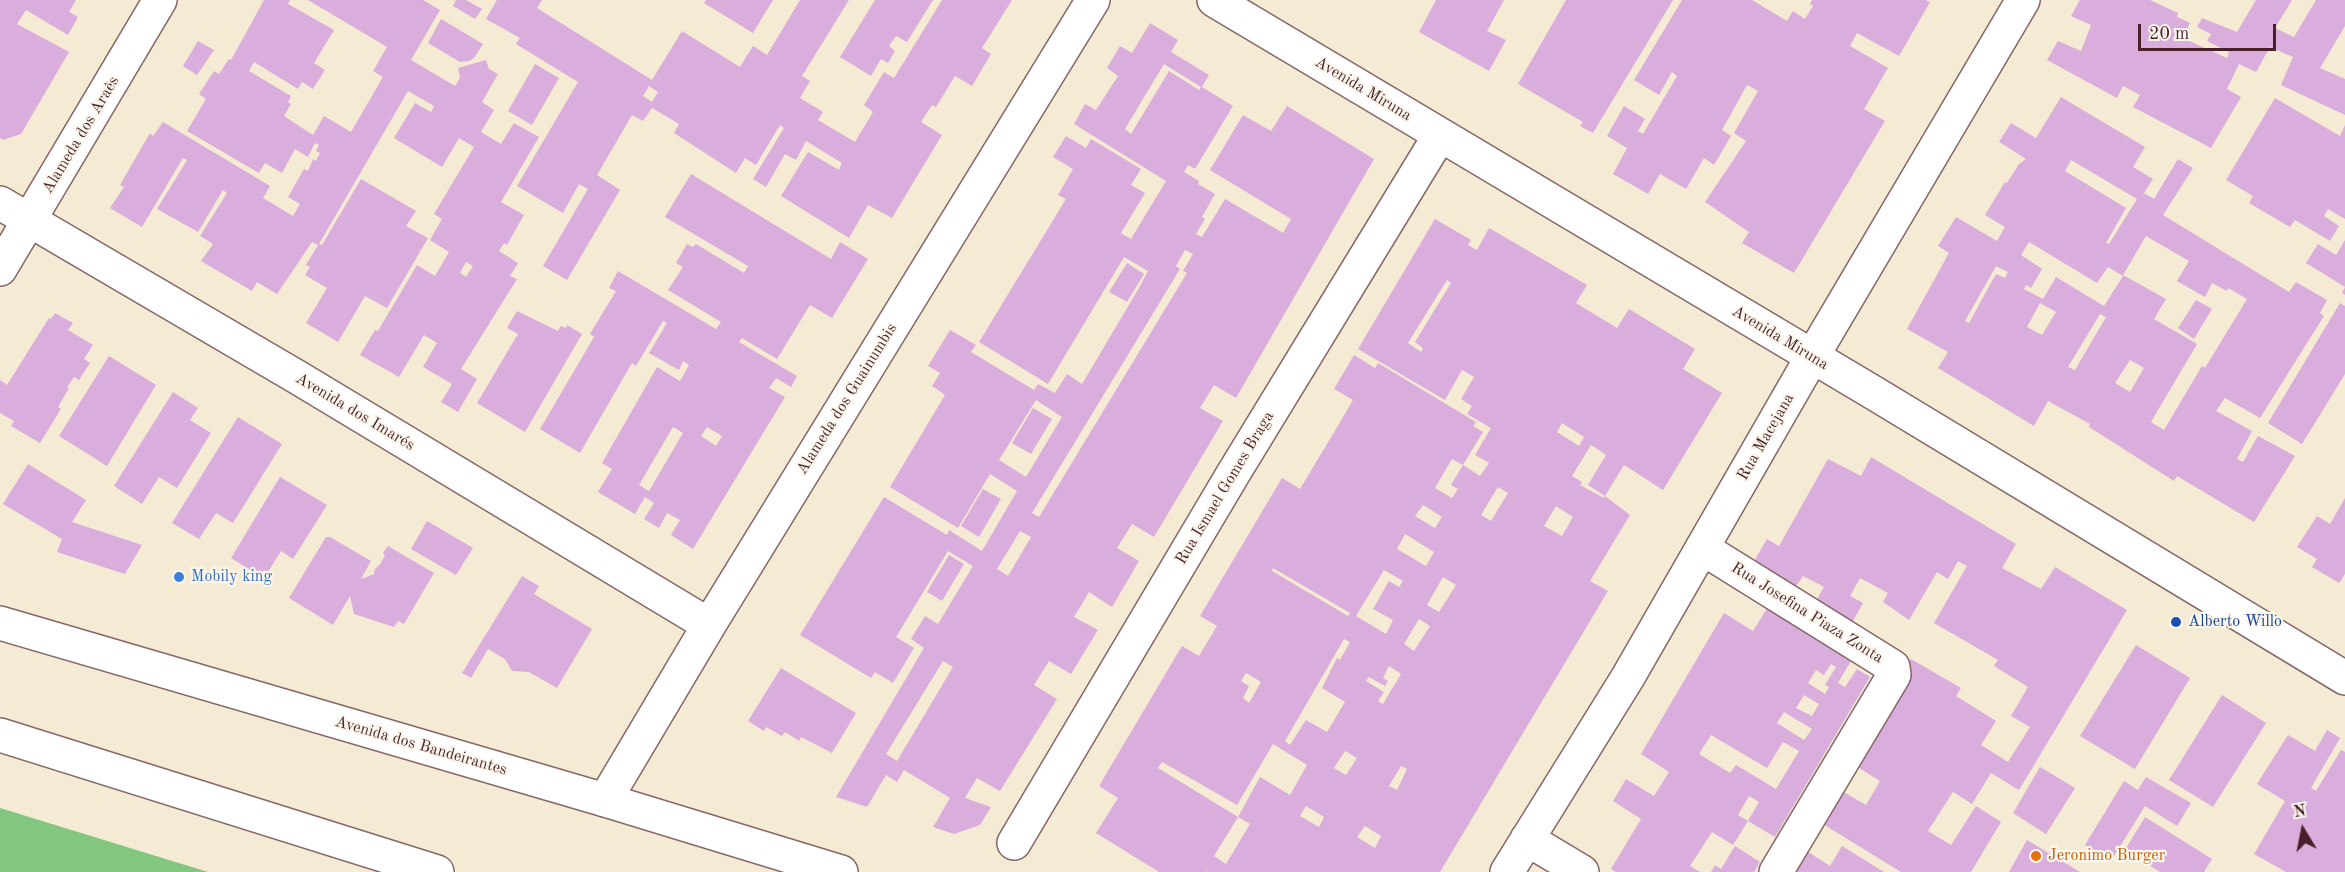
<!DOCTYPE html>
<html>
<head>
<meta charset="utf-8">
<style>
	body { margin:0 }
	#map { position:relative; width:2345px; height:872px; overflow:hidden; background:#f5ead3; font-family:"Old Standard TT",serif }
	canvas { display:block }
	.north { position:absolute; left:2273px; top:800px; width:60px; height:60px; -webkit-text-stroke:4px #fbf7ec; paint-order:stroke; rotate:350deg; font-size:16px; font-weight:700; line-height:24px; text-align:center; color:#4a1f2b }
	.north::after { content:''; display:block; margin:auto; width:21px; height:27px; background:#4a1f2b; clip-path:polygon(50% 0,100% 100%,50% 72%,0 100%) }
	.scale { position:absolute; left:2138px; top:24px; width:138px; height:27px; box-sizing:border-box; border:3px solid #4a1f2b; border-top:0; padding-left:8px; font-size:18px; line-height:21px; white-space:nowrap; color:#4a1f2b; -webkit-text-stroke:4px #fbf7ec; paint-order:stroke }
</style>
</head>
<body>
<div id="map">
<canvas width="2345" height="872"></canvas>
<div class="north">N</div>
<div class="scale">20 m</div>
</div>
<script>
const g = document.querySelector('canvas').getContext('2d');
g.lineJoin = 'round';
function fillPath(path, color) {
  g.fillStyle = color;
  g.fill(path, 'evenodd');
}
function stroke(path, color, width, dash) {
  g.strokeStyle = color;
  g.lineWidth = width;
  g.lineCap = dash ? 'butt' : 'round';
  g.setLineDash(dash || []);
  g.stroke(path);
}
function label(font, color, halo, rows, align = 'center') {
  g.font = font + ' "Old Standard TT",serif';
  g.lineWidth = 4.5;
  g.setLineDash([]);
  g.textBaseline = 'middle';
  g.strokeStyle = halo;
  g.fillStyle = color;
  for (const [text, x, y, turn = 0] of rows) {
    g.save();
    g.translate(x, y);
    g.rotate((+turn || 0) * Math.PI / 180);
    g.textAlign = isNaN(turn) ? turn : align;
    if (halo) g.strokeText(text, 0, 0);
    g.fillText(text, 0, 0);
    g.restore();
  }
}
fillPath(new Path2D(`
	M 0,808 L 208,872 L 0,872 Z`), '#83c680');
fillPath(new Path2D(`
	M 0,0 L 76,0 L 69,12 L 78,17 L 68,35 L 26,10 L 17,24 L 69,52 L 21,134 L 3,140 L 0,138 Z
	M 264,0 L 290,0 L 288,4 L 334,30 L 314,63 L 325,70 L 313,89 L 302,82 L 298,89 L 254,62 L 249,71 L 291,96 L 288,102 L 291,104 L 284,116 L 313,135 L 324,116 L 351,132 L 383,77 L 373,71 L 387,47 L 308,0 L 423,0 L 440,10 L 411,60 L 455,86 L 460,78 L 458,68 L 486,60 L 489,69 L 498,74 L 482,102 L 494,110 L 481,132 L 501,144 L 514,123 L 539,137 L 501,202 L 524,215 L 507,245 L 504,243 L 499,251 L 518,263 L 510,276 L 517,279 L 461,369 L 477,379 L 458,412 L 441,402 L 452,384 L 423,367 L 437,343 L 424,335 L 399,377 L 360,355 L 375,330 L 378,331 L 417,265 L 435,276 L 449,252 L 430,240 L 442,219 L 434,214 L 474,147 L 459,138 L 442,167 L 394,138 L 415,103 L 431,112 L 434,106 L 408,91 L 319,244 L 322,245 L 361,179 L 416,211 L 406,226 L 428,238 L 387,308 L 365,296 L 338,342 L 306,323 L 327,288 L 305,275 L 310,267 L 306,265 L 318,245 L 312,242 L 277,294 L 257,282 L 252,291 L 201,261 L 213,244 L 200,236 L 227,193 L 223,190 L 198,232 L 157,209 L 187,160 L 183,158 L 142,227 L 110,208 L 124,187 L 120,185 L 150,133 L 153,136 L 163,122 L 270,186 L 263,198 L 293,216 L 300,204 L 288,197 L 304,169 L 308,171 L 313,159 L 316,161 L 320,153 L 316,151 L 319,145 L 315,143 L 308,157 L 295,149 L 282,173 L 265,163 L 259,173 L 187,131 L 206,99 L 199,94 L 214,71 L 219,74 L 229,59 L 231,60 ZM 466,262 L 473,266 L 466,277 L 460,273 Z
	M 456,0 L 466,0 L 482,9 L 475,19 L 453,6 Z
	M 497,0 L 542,0 L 537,8 L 652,80 L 682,31 L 740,67 L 753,46 L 767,55 L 800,0 L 849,0 L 802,76 L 810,81 L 800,98 L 823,112 L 818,120 L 855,142 L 873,112 L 864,105 L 884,72 L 894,78 L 942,0 L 1012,0 L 982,48 L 991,54 L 972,86 L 955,76 L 936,107 L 932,105 L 921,122 L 942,135 L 892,218 L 868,205 L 849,238 L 781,196 L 808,152 L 839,170 L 842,163 L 806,141 L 796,160 L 785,154 L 766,187 L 753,179 L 784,128 L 780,125 L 756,165 L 745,158 L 736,173 L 674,133 L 679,124 L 652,108 L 643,121 L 632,115 L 597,175 L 620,190 L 567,280 L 543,266 L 588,189 L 579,184 L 563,213 L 517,186 L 578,82 L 516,44 L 520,38 L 486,19 ZM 649,86 L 658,92 L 652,102 L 643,96 Z
	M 706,0 L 773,0 L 753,33 L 704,3 Z
	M 875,0 L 933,0 L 907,42 L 896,36 L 889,46 L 895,51 L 888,63 L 881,59 L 871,76 L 840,57 Z
	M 1436,0 L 1504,0 L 1487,31 L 1506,40 L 1489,71 L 1419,32 Z
	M 1566,0 L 1673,0 L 1593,133 L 1580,126 L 1583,122 L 1518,84 Z
	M 1682,0 L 1752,0 L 1787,21 L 1793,11 L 1805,19 L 1813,6 L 1810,4 L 1812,0 L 1926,0 L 1930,2 L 1899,56 L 1857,33 L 1850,46 L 1888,68 L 1864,109 L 1885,121 L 1794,273 L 1742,243 L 1749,232 L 1705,202 L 1746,141 L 1734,133 L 1758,91 L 1747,85 L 1722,130 L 1731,136 L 1714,165 L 1704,158 L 1686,189 L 1660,174 L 1648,194 L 1613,174 L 1627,148 L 1607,136 L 1624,106 L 1645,119 L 1638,131 L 1643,134 L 1677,76 L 1672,72 L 1659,95 L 1634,80 Z
	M 2080,0 L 2150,0 L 2178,13 L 2177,17 L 2190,23 L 2183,38 L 2227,58 L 2229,52 L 2207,41 L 2211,34 L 2197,27 L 2202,18 L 2237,32 L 2256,0 L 2292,0 L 2275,28 L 2294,37 L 2316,0 L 2345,0 L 2345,26 L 2320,68 L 2345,79 L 2345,115 L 2281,85 L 2293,57 L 2270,47 L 2256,72 L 2239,64 L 2227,89 L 2241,97 L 2211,148 L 2133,107 L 2140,95 L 2123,86 L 2117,98 L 2047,60 L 2058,41 L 2081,51 L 2091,25 L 2071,16 Z
	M 441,19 L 483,44 L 474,58 L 469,61 L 460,62 L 428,43 Z
	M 1150,23 L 1178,40 L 1171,52 L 1209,75 L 1202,87 L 1233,106 L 1195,169 L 1188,165 L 1184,172 L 1199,181 L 1198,184 L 1215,194 L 1202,217 L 1205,219 L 1196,234 L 1202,237 L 1225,199 L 1283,233 L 1291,219 L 1210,170 L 1243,115 L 1271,131 L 1287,106 L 1374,159 L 1236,398 L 1214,385 L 1200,408 L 1223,421 L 1154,537 L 1132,524 L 1117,548 L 1139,561 L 1112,607 L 1089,592 L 1074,617 L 1098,630 L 1071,674 L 1049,661 L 1034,685 L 1057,699 L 1000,791 L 977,778 L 965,798 L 991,807 L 980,825 L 954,834 L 933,827 L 950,798 L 904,770 L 897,782 L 886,775 L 867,807 L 836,797 L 924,648 L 911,639 L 925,616 L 938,624 L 973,566 L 948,551 L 896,637 L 914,648 L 893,683 L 875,672 L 871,678 L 800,635 L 884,497 L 947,535 L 949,530 L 982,551 L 1017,491 L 990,474 L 958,528 L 890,487 L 945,395 L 932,386 L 940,373 L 928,366 L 950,330 L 976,345 L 971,352 L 1034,390 L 1038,384 L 1055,393 L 1067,374 L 1082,384 L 1139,288 L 1148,271 L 1124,257 L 1048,384 L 979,342 L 1066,199 L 1058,195 L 1073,169 L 1053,157 L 1066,136 L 1086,148 L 1091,139 L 1141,169 L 1131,185 L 1145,193 L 1121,233 L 1131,239 L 1166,181 L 1074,124 L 1085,104 L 1096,110 L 1118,76 L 1107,68 L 1120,46 L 1132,53 ZM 1164,64 L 1201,87 L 1199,90 L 1169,71 L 1131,134 L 1125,129 ZM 1185,250 L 1193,254 L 1183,271 L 1187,273 L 1039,517 L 1032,513 L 1180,269 L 1176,266 ZM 1036,400 L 1062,417 L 1026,477 L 999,460 ZM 1020,531 L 1031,537 L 1008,576 L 997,569 ZM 943,661 L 953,667 L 897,761 L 886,754 Z
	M 198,41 L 214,50 L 197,75 L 183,66 Z
	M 535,64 L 559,78 L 532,125 L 508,111 Z
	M 2061,97 L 2145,147 L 2133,167 L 2153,179 L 2144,193 L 2154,199 L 2178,159 L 2193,168 L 2163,215 L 2289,292 L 2296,282 L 2327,300 L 2320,313 L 2324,316 L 2260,418 L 2225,398 L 2216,411 L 2252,431 L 2237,459 L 2243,462 L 2258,436 L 2295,456 L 2254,522 L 2177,476 L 2174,481 L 2089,427 L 2090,424 L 2048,401 L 2034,426 L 1938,368 L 1948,352 L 1907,329 L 1949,253 L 1938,246 L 1956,217 L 1997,241 L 2005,227 L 1985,215 L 2005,182 L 2007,183 L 2019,164 L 2026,159 L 1999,142 L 2011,123 L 2036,138 ZM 2071,160 L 2137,199 L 2109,244 L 2106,243 L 2126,208 L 2065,171 ZM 2146,236 L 2189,261 L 2177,281 L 2205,297 L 2212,283 L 2227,291 L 2228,288 L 2247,299 L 2205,368 L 2202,366 L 2164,430 L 2151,422 L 2197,344 L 2154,319 L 2166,299 L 2123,275 ZM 2029,242 L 2097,283 L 2108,267 L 2123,276 L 2104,306 L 2056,277 L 2043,299 L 2024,289 L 2026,285 L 2031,288 L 2042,269 L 2021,255 ZM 1996,266 L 2008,272 L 2005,278 L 1996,274 L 1969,323 L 1965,321 ZM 2040,303 L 2056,312 L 2042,335 L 2027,327 ZM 2100,314 L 2106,317 L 2075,370 L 2068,367 ZM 2130,360 L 2144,368 L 2130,392 L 2115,383 Z
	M 2275,98 L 2340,136 L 2345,125 L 2345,219 L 2328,209 L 2324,216 L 2339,226 L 2330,241 L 2295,220 L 2290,227 L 2249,203 L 2253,196 L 2226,180 Z
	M 691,174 L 831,259 L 840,242 L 868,259 L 832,318 L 810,305 L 777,359 L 742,338 L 739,342 L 797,376 L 791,387 L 776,378 L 769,388 L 785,397 L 693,549 L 671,535 L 680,520 L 667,513 L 659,528 L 644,519 L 654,503 L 645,497 L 635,514 L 598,492 L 612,469 L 602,463 L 657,367 L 680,381 L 689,365 L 683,361 L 679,370 L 649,353 L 667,323 L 663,321 L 636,366 L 632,363 L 580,453 L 540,429 L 594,337 L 590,334 L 616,291 L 609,288 L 618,271 L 716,329 L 721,322 L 668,290 L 683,267 L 676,263 L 687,244 L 693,247 L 696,244 L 744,273 L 748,266 L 665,217 ZM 673,427 L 683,433 L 649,491 L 639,485 ZM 707,427 L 722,436 L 716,446 L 701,436 Z
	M 1435,219 L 1471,240 L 1468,245 L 1477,250 L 1489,228 L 1587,285 L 1576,303 L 1617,328 L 1629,309 L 1695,349 L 1683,369 L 1722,393 L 1663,490 L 1624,465 L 1605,496 L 1588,485 L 1606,455 L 1591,445 L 1572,476 L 1582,482 L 1580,485 L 1604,498 L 1605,496 L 1630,515 L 1590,581 L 1608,591 L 1440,872 L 1207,872 L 1207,870 L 1206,872 L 1159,872 L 1096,833 L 1118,798 L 1099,786 L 1182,646 L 1199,656 L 1217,626 L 1200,616 L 1282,478 L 1300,489 L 1336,429 L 1353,400 L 1334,389 L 1354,355 L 1375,368 L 1378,363 L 1476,422 L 1473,426 L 1483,432 L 1463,465 L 1480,476 L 1489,463 L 1475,455 L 1491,428 L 1467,414 L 1472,406 L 1461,399 L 1474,377 L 1462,370 L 1445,400 L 1358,349 ZM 1447,280 L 1451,283 L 1415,342 L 1423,348 L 1421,352 L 1408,343 ZM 1562,423 L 1584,437 L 1579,446 L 1557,432 ZM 1452,459 L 1463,465 L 1451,485 L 1458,489 L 1452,498 L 1435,488 ZM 1498,487 L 1508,493 L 1491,521 L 1481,515 ZM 1423,505 L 1442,517 L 1435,528 L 1415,516 ZM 1556,506 L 1573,517 L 1562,536 L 1544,526 ZM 1405,534 L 1434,552 L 1426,566 L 1397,549 ZM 1273,568 L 1350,613 L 1348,616 L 1272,571 ZM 1384,570 L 1403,581 L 1399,587 L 1389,581 L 1373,609 L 1393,620 L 1386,634 L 1356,616 ZM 1443,577 L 1456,585 L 1439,612 L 1427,605 ZM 1419,619 L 1430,626 L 1414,651 L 1404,644 ZM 1344,639 L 1350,642 L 1340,660 L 1337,658 L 1322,688 L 1345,702 L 1327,732 L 1306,720 L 1290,745 L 1285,741 ZM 1389,666 L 1401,674 L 1383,704 L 1378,701 L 1384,692 L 1366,681 L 1369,677 L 1385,686 L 1388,681 L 1383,678 ZM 1246,673 L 1261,682 L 1249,703 L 1243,698 L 1249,686 L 1241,681 ZM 1273,744 L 1307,765 L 1290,795 L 1260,777 L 1238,817 L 1250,824 L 1226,864 L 1214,856 L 1238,817 L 1158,768 L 1162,762 L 1237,805 ZM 1345,751 L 1357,758 L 1346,775 L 1334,768 ZM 1401,766 L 1407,769 L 1397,790 L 1389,786 ZM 1306,806 L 1324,817 L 1319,827 L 1300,816 ZM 1365,826 L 1381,836 L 1375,848 L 1357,837 Z
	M 2345,240 L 2345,295 L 2342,293 L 2345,287 L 2306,263 L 2318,244 L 2336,255 Z
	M 1127,263 L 1144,274 L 1127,302 L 1109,292 Z
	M 2196,300 L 2212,309 L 2194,339 L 2178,328 Z
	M 2340,303 L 2345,306 L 2345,374 L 2302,444 L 2268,423 Z
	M 517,311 L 558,331 L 561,326 L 566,328 L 567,325 L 582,334 L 525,432 L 477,403 L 518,334 L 507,328 Z
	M 55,313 L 73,323 L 68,330 L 93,345 L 84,359 L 90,363 L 79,380 L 74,377 L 67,387 L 69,388 L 58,407 L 61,409 L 40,443 L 11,426 L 14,421 L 0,413 L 0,380 L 7,385 L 49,318 L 51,319 Z
	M 109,356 L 156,385 L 107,466 L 59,436 Z
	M 173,392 L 198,408 L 190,420 L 211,433 L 177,488 L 159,477 L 142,504 L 114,486 Z
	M 1033,408 L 1052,419 L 1031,454 L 1012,443 Z
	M 238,417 L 282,444 L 233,523 L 216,513 L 199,539 L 172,523 Z
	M 1871,457 L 2016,544 L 2002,568 L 2041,589 L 2055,567 L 2127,610 L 2019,790 L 1991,773 L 1972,804 L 1953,792 L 1928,831 L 1951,845 L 1976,806 L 2001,822 L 1971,872 L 1901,872 L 1818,821 L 1837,788 L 1866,805 L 1880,781 L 1851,763 L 1911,659 L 1961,688 L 1956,696 L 1996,721 L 1981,745 L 2008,762 L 2030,727 L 2011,716 L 2028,687 L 1994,666 L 1998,660 L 1934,623 L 1967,566 L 1958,561 L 1948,579 L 1937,572 L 1909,620 L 1883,602 L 1888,593 L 1860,578 L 1850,596 L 1863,603 L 1852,623 L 1816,601 L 1824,587 L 1803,576 L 1795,588 L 1753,563 L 1767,539 L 1779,546 L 1828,459 L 1861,476 Z
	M 28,464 L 86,500 L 72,522 L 142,545 L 125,574 L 57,552 L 62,539 L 3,504 Z
	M 280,477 L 327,505 L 293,559 L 281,551 L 268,572 L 264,570 L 260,576 L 231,558 Z
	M 983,489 L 1001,499 L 979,537 L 961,526 Z
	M 2345,498 L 2345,574 L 2339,583 L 2312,567 L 2317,559 L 2297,547 L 2317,516 L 2330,524 Z
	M 427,521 L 473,548 L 456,575 L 411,549 Z
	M 326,537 L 330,537 L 371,561 L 361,579 L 374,574 L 375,569 L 381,563 L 385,555 L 383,553 L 388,546 L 434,573 L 404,624 L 398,621 L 394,627 L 354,614 L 350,596 L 333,625 L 289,598 Z
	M 949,555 L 964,564 L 942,601 L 927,592 Z
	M 522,576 L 539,586 L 534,594 L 592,629 L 557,688 L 529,672 L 512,671 L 505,659 L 488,649 L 471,678 L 462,673 Z
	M 1769,605 L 1846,652 L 1843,656 L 1851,661 L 1838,683 L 1845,687 L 1857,669 L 1870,677 L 1775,837 L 1748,821 L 1733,845 L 1712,832 L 1690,866 L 1700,872 L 1616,872 L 1611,869 L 1641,819 L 1613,801 L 1626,779 L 1654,796 L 1669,772 L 1641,754 L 1724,613 L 1753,631 ZM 1831,664 L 1836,667 L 1825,685 L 1829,687 L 1825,694 L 1808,683 L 1816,670 L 1824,675 ZM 1804,695 L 1819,704 L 1812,716 L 1796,708 ZM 1784,712 L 1812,729 L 1804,740 L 1777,723 ZM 1711,735 L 1767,768 L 1783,742 L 1799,751 L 1776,789 L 1736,765 L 1730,773 L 1699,754 ZM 1749,796 L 1759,802 L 1748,821 L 1738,815 Z
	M 2136,645 L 2190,678 L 2135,769 L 2080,736 Z
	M 781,668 L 856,713 L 832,753 L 801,737 L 799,741 L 785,732 L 782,736 L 766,727 L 764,731 L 748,721 Z
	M 2222,695 L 2266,723 L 2213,807 L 2169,780 Z
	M 2327,730 L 2340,738 L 2311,788 L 2316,791 L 2341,750 L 2345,752 L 2345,872 L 2286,872 L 2254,854 L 2285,801 L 2257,784 L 2288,735 L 2315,751 Z
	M 2040,767 L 2075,788 L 2046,834 L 2013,813 Z
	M 2146,777 L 2191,803 L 2177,826 L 2145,806 L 2111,861 L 2085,845 L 2124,781 L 2138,790 Z
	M 2145,817 L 2212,859 L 2204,872 L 2160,872 L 2125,850 Z
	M 2027,840 L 2080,872 L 2009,872 Z
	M 1735,846 L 1760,862 L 1754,872 L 1711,872 L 1715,865 L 1721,869 Z
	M 1842,846 L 1884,872 L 1787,872 L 1802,848 L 1830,866 Z`), '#d9addc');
const street = new Path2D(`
	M 1214,0 L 1874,393 L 2345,678
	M 0,203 L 297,377 L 709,625
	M 0,269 L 160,0
	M 1702,548 L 1890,665 L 1893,667 L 1894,675 L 1776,872
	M 605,800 L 709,625 L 1093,0
	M 1527,839 L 1582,872
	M 1014,843 L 1233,474 L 1440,135
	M 1507,872 L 1628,677 L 1812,357 L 2023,0`);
const highway = new Path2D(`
	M 0,623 L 605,800 L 841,872
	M 0,735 L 437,872`);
stroke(street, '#866666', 36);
stroke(highway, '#866666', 36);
stroke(street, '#fff', 33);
stroke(highway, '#fff', 33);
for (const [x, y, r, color] of [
	[179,577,6,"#3f7fe0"],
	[2176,622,6,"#1a4fb4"],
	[2036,856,6,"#e8710a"]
]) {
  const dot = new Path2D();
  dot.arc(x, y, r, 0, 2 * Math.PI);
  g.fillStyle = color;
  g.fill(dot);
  stroke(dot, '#fbf7ec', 2);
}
label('16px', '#4a1f2b', '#fbf7ec', [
	["Avenida Miruna",1363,89,31],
	["Alameda dos Araês",81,135,-59],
	["Avenida Miruna",1780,338,31],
	["Alameda dos Guainumbis",847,399,-58],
	["Avenida dos Imarés",355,412,31],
	["Rua Macejana",1766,437,-60],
	["Rua Ismael Gomes Braga",1225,488,-59],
	["Rua Josefina Piaza Zonta",1807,613,32],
	["Avenida dos Bandeirantes",421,746,16]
]);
label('16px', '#366cbe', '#fbf7ec', [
	["Mobily king",191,577]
], 'left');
label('16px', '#164399', '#fbf7ec', [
	["Alberto Willo",2188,622]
], 'left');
label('16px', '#c56008', '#fbf7ec', [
	["Jeronimo Burger",2048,856]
], 'left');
</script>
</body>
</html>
